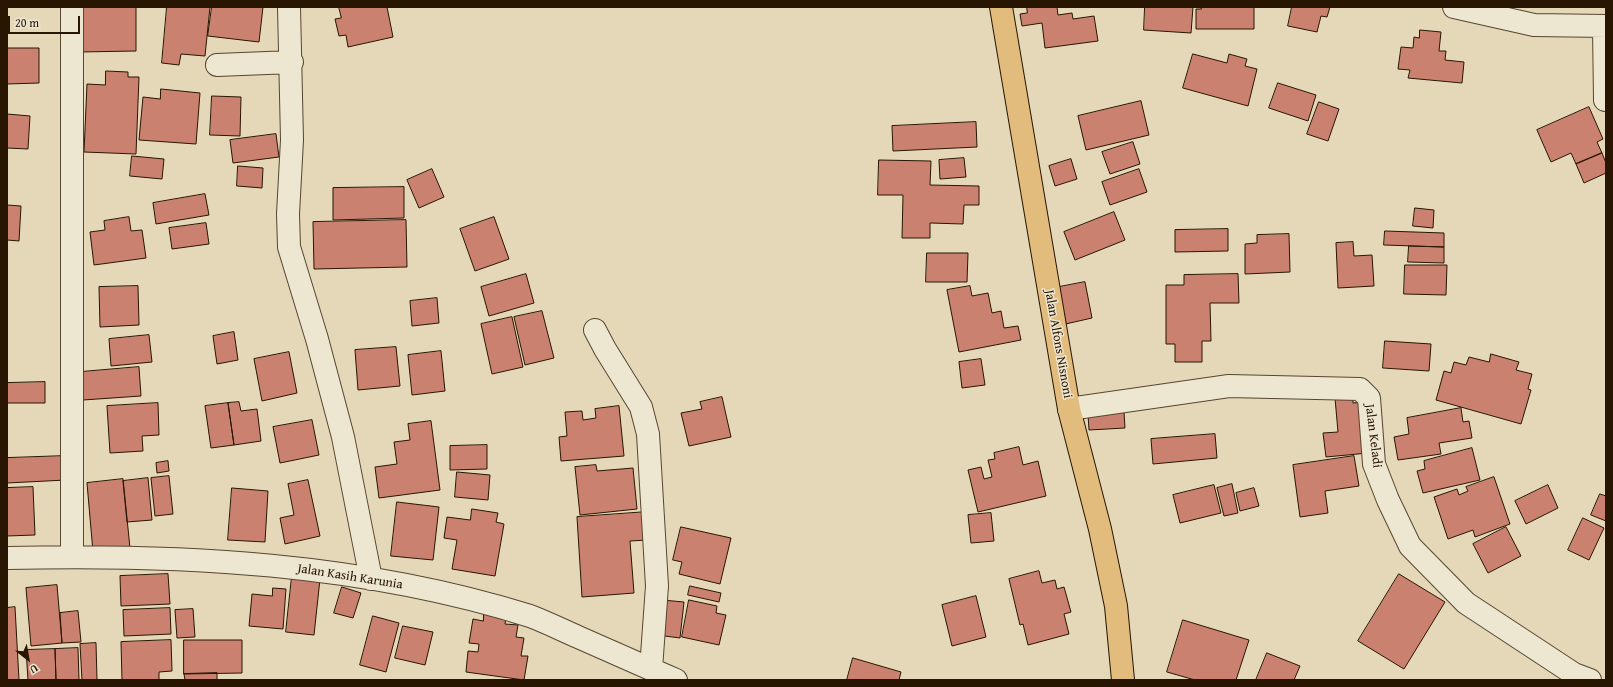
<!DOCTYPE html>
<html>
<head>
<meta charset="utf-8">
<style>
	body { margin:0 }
	#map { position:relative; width:1613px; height:687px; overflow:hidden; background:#e4d8b8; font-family:"Gentium Book Plus",serif }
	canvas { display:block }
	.frame { position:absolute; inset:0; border:8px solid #281502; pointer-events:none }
	.north { position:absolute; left:8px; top:639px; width:40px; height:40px; -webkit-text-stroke:3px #ede6d1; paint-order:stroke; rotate:149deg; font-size:11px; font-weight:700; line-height:16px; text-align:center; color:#281502 }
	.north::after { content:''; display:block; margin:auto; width:14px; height:18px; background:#281502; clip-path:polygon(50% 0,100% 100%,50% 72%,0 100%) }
	.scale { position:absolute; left:8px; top:16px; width:72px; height:18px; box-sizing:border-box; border:2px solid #281502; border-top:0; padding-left:5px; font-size:12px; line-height:14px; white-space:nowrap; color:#281502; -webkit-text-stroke:3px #ede6d1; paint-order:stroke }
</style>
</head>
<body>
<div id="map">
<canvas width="1613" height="687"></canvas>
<div class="frame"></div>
<div class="north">U</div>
<div class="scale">20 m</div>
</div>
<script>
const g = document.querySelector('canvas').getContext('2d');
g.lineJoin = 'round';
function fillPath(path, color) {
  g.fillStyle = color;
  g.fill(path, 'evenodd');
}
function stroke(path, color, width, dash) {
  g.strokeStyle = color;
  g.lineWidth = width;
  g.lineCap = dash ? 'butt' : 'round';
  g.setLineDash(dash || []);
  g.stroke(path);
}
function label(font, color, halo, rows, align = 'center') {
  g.font = font + ' "Gentium Book Plus",serif';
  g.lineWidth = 3;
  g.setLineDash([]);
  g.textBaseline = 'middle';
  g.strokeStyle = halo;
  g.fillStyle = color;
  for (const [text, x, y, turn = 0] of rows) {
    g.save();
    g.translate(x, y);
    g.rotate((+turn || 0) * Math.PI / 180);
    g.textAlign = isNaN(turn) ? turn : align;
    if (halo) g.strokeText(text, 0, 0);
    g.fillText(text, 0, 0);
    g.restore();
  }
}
const building = new Path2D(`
	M 79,7 L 136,7 L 136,51 L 79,52 Z
	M 167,7 L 210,7 L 205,56 L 181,54 L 179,65 L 162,63 Z
	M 212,7 L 263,7 L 259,42 L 208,36 Z
	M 339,7 L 387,7 L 393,37 L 348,47 L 346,35 L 339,36 L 335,19 L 341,18 Z
	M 1027,7 L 1057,7 L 1058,15 L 1072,13 L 1073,19 L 1094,16 L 1098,41 L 1045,48 L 1042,23 L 1022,26 L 1020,14 L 1027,13 Z
	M 1145,7 L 1193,7 L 1191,33 L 1144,30 Z
	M 1201,7 L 1254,7 L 1254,29 L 1196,29 L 1196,9 L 1201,9 Z
	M 1292,7 L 1330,7 L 1327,17 L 1321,16 L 1317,32 L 1288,26 Z
	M 1420,30 L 1441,32 L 1439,51 L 1446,51 L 1445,60 L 1464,62 L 1462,83 L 1408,78 L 1410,70 L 1398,69 L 1401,47 L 1413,48 L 1414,37 L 1419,38 Z
	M 7,48 L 39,48 L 39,83 L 7,84 Z
	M 1193,54 L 1227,63 L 1229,54 L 1247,59 L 1245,66 L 1257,69 L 1248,106 L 1183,88 Z
	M 106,71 L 128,72 L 128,77 L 139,77 L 136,154 L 84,152 L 87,84 L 105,85 Z
	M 1278,83 L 1316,95 L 1308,121 L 1269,108 Z
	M 161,89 L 200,93 L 196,144 L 139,140 L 143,97 L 160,99 Z
	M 212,96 L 241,97 L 240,136 L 210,135 Z
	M 1141,101 L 1149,135 L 1086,150 L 1078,116 Z
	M 1319,102 L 1339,109 L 1328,141 L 1307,134 Z
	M 1589,107 L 1603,139 L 1597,142 L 1602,153 L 1576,164 L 1571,153 L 1551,162 L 1537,130 Z
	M 7,114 L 30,116 L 28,149 L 7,148 Z
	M 976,122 L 977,147 L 893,151 L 892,126 Z
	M 276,134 L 279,157 L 233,163 L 230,140 Z
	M 1133,142 L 1140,164 L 1110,174 L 1102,152 Z
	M 1602,153 L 1606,163 L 1606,173 L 1584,183 L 1576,164 Z
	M 132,156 L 164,159 L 162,179 L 130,176 Z
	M 964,158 L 966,177 L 940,179 L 939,160 Z
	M 1071,159 L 1077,179 L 1055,186 L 1049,166 Z
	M 879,160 L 931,161 L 930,185 L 979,186 L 979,205 L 964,205 L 963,224 L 930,223 L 930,238 L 902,238 L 903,195 L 878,195 Z
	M 238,166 L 263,168 L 262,188 L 237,186 Z
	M 432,169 L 444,197 L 419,208 L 407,180 Z
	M 1139,169 L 1147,192 L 1110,205 L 1102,182 Z
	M 404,187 L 404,218 L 333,220 L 333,188 Z
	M 205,194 L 209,215 L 156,224 L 153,203 Z
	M 7,205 L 21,206 L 19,241 L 7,240 Z
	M 1415,208 L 1434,210 L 1433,228 L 1413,226 Z
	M 1114,212 L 1125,240 L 1075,260 L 1064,232 Z
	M 129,217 L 131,231 L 142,230 L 146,258 L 94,265 L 90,232 L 105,230 L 104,221 Z
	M 494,217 L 509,259 L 475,271 L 460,229 Z
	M 406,220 L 407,267 L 314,269 L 313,222 Z
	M 206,223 L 209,244 L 172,249 L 169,228 Z
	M 1228,229 L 1228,251 L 1175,252 L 1175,230 Z
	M 1385,231 L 1444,233 L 1444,247 L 1384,245 Z
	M 1289,234 L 1290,272 L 1245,274 L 1245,244 L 1257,243 L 1257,235 Z
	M 1353,242 L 1354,256 L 1372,255 L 1374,286 L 1338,288 L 1336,243 Z
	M 1409,246 L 1444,247 L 1444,263 L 1408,262 Z
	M 927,253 L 968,253 L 967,282 L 926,282 Z
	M 1405,265 L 1447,265 L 1446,295 L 1404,294 Z
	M 526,274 L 534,303 L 489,316 L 481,287 Z
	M 1238,274 L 1239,303 L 1210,303 L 1211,341 L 1202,341 L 1202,362 L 1175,362 L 1175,344 L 1166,344 L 1166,285 L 1184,285 L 1184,275 Z
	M 1085,282 L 1092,318 L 1061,325 L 1054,288 Z
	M 138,286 L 139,325 L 100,327 L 99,287 Z
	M 970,286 L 972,296 L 988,293 L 992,313 L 1001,311 L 1004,328 L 1018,326 L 1021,340 L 959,352 L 947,290 Z
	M 437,298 L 439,323 L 412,326 L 410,301 Z
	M 542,311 L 554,358 L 525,365 L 514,317 Z
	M 512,317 L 523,367 L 492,374 L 481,324 Z
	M 234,332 L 238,360 L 217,364 L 213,336 Z
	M 149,335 L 152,362 L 111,366 L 109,339 Z
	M 1385,341 L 1431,344 L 1429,371 L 1383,368 Z
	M 396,347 L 400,386 L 358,390 L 355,350 Z
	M 441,351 L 445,391 L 412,395 L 408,355 Z
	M 289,352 L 297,393 L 262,401 L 254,359 Z
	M 1491,354 L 1519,362 L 1516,370 L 1532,374 L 1528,389 L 1531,390 L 1521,424 L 1436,400 L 1444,371 L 1451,373 L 1454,362 L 1466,365 L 1469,357 L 1489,362 Z
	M 981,359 L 985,385 L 962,388 L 959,362 Z
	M 139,367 L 141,396 L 83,400 L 81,372 Z
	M 45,382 L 45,403 L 7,403 L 7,383 Z
	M 1123,396 L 1125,428 L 1089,430 L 1087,398 Z
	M 1353,396 L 1353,403 L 1366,402 L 1379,452 L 1326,457 L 1323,433 L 1338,432 L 1335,398 Z
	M 722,397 L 731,437 L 689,446 L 681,413 L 702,409 L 700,402 Z
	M 239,402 L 241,411 L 257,409 L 261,441 L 234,445 L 228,403 Z
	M 158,403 L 159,435 L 142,436 L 143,451 L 110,453 L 107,406 Z
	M 228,403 L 234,445 L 211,448 L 205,406 Z
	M 619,406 L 624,456 L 561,461 L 559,437 L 567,436 L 565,412 L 582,411 L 583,420 L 596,418 L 595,409 Z
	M 1461,408 L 1463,422 L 1469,421 L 1472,438 L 1439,443 L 1441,454 L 1398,460 L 1394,437 L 1409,434 L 1407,418 Z
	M 312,420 L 319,455 L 280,463 L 273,427 Z
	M 431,421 L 440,490 L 379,498 L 375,467 L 397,464 L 394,442 L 410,440 L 408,424 Z
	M 1215,434 L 1217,458 L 1153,464 L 1151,439 Z
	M 487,445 L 487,469 L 450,470 L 450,446 Z
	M 1019,447 L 1023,465 L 1038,461 L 1046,496 L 978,512 L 968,470 L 981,467 L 984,479 L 992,477 L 988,460 L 995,459 L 994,453 Z
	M 1472,448 L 1480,480 L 1423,493 L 1417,471 L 1425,469 L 1424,461 Z
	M 65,456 L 66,480 L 7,483 L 7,458 Z
	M 1354,456 L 1359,486 L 1325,491 L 1328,513 L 1300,517 L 1293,465 Z
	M 168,461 L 169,471 L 157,473 L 156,463 Z
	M 596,465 L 597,471 L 633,468 L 637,509 L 580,515 L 575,467 Z
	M 457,472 L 490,475 L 488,500 L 455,497 Z
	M 169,476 L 173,514 L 155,516 L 151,478 Z
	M 1494,477 L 1510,524 L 1475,537 L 1473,530 L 1448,539 L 1434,497 L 1457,489 L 1459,495 L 1468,491 L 1466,487 Z
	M 148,478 L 152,520 L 127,522 L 123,481 Z
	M 123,479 L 130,548 L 93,552 L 87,483 Z
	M 308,480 L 320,536 L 285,544 L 280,518 L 294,515 L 288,484 Z
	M 1232,484 L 1238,513 L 1224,516 L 1217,488 Z
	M 1214,485 L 1221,513 L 1180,523 L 1173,495 Z
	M 1548,485 L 1558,508 L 1526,524 L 1515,501 Z
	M 33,487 L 35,535 L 7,536 L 7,488 Z
	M 232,488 L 268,491 L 265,542 L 228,540 Z
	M 1254,488 L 1259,506 L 1240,511 L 1236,493 Z
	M 1600,494 L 1606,496 L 1606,521 L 1591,515 Z
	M 397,502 L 439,507 L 433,560 L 391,556 Z
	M 472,509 L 498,513 L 496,522 L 504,524 L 495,576 L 452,569 L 457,540 L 444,538 L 447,517 L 470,520 Z
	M 647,512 L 648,540 L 630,541 L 634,593 L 582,597 L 577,517 Z
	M 991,513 L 994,541 L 971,543 L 968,515 Z
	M 1583,518 L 1604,528 L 1589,560 L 1568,550 Z
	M 681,527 L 731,538 L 720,584 L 679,574 L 682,562 L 673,560 Z
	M 1506,527 L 1521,556 L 1488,573 L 1473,544 Z
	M 1039,571 L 1042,583 L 1055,580 L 1057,589 L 1064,587 L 1071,612 L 1064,614 L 1069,634 L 1028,645 L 1023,624 L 1020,625 L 1009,579 Z
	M 168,574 L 170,604 L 121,606 L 120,576 Z
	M 1399,574 L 1445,602 L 1404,669 L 1358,641 Z
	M 292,576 L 320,579 L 314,635 L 286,632 Z
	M 57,585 L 62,643 L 31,646 L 26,588 Z
	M 690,586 L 721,593 L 719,602 L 688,595 Z
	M 342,587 L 361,593 L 353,618 L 334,613 Z
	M 273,588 L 286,589 L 283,629 L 249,626 L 252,594 L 272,596 Z
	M 976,596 L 986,637 L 952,646 L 942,605 Z
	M 662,600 L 684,602 L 680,638 L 657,635 Z
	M 689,600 L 717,606 L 716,613 L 726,615 L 719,645 L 682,637 Z
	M 15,607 L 19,680 L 7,680 L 7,608 Z
	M 170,608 L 171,634 L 124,636 L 123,610 Z
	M 193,609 L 195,637 L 177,638 L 175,610 Z
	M 78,611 L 81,642 L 62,643 L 60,613 Z
	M 484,613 L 506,616 L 505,624 L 518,625 L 516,637 L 524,638 L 521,656 L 528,656 L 524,680 L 466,672 L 468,651 L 478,652 L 479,644 L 469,643 L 473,619 L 483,621 Z
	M 373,616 L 399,623 L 386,672 L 360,665 Z
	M 1183,620 L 1249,640 L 1236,680 L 1195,680 L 1167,672 Z
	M 403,626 L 433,632 L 425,665 L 395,658 Z
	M 171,640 L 172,671 L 159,672 L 159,680 L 122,680 L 121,642 Z
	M 184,640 L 242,640 L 242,673 L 184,674 Z
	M 96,643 L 97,680 L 82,680 L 80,644 Z
	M 78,648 L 79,680 L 56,680 L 55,649 Z
	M 55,649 L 56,680 L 28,680 L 26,650 Z
	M 1267,653 L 1300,666 L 1294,680 L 1256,680 Z
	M 853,658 L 901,672 L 899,680 L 847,680 Z
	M 217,673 L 217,680 L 185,680 L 184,674 Z`);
fillPath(building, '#cb816f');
stroke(building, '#281502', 1);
const minor = new Path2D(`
	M 289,7 L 292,140 L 288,214 L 289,247 L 317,339 L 343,437 L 371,579
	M 1454,7 L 1534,25 L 1606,26
	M 1604,27 L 1605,100
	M 217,65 L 292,62
	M 595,330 L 605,349 L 641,407 L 648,434 L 657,586 L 651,669
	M 1069,409 L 1229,386 L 1360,389 L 1369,398 L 1374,464 L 1388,500 L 1410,546 L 1466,603 L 1574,674 L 1590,680
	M 72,556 L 72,7
	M 7,558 C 182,554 362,563 530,616 C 546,622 562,630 578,637 C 610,651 643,666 676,680`);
const major = new Path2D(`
	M 1001,7 L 1069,409 L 1100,529 L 1116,606 L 1123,680`);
stroke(minor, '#574630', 24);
stroke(major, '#281502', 24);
stroke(minor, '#ede6d1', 22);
stroke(major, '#e2bc7c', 22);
label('13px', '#281502', '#ede6d1', [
	["Jalan Alfons Nisnoni",1058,344,80],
	["Jalan Keladi",1373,436,83],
	["Jalan Kasih Karunia",350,577,9]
]);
</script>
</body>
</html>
